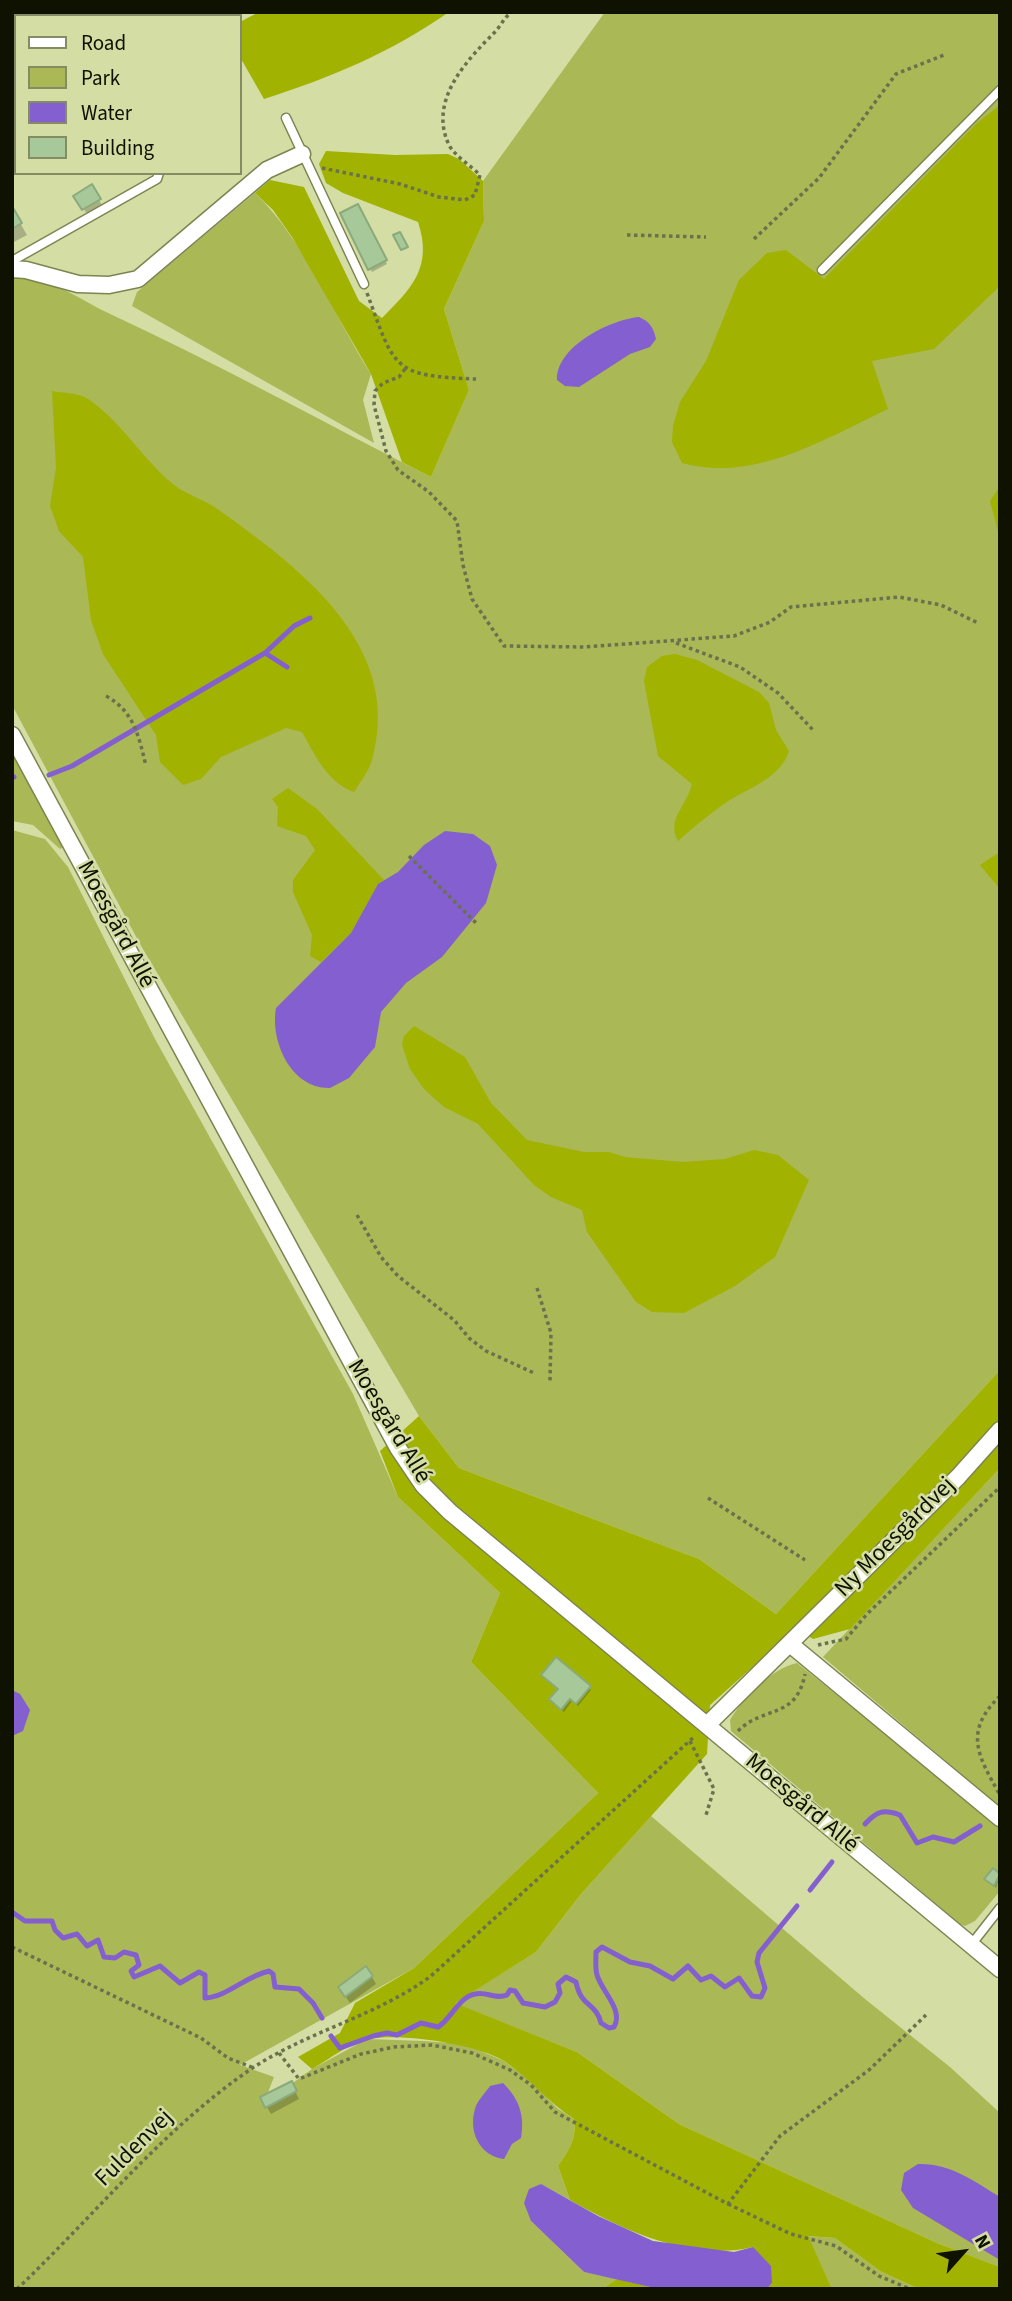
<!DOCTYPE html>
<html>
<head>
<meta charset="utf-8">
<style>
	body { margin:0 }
	#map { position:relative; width:1012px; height:2301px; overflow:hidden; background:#d3dda4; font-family:"Source Sans 3",sans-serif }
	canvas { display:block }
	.frame { position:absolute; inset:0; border:14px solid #0f1201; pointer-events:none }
	.legend { position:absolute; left:14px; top:14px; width:228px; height:161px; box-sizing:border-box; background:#d3dda4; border:2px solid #858c63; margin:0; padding:9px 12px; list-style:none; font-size:21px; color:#0f1201 }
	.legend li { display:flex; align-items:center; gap:14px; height:35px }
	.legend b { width:35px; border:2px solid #858c63 }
	.north { position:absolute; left:928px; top:2217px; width:70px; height:70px; -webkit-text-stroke:5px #d3dda4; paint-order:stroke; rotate:62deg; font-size:19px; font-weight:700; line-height:28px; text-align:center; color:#0f1201 }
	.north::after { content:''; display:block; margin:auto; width:24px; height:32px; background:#0f1201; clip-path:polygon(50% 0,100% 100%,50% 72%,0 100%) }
</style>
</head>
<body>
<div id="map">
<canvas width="1012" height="2301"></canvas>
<div class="frame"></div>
<ul class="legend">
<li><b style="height:9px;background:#fff"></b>Road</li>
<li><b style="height:19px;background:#aab856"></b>Park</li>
<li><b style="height:19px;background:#845fcf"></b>Water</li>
<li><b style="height:19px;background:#a7c898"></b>Building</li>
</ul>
<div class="north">N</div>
</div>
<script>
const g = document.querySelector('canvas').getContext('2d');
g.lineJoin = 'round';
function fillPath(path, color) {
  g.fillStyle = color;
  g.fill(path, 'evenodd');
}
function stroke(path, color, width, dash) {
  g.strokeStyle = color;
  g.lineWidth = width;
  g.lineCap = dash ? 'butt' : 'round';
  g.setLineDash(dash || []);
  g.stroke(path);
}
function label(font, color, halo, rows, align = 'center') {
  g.font = font + ' "Source Sans 3",sans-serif';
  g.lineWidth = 5;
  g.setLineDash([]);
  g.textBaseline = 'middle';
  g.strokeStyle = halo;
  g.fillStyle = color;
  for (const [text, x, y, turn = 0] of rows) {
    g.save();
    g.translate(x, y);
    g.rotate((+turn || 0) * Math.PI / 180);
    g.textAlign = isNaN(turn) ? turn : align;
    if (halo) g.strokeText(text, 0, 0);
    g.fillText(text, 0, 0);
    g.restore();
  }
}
fillPath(new Path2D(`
	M 12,12 L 98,12 L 90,16 L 16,16 L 16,46 L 12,48 Z
	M 605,12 L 1000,12 L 1000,1370 L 776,1614 L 699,1559 L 459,1468 L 419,1416 L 140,944 L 12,705 L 12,276 C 44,274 78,298 106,312 C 216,363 323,422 431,477 L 469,390 L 444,309 L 484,221 L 483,181 Z
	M 255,193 C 305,241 334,316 371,374 L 363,400 L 374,443 L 132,306 L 137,292 Z
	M 12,753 L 64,847 L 60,849 L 33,825 L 12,821 Z
	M 12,830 L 45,839 L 68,867 L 155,1039 L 353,1394 L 398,1497 L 500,1593 L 471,1662 L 598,1793 L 414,1968 L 240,2065 L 274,2077 L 263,2105 L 312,2069 L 367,2039 L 423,2041 L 464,2044 L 502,2060 L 528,2078 L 557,2108 L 574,2119 C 577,2139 569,2150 558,2166 L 570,2200 L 540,2184 L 531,2221 L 584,2272 L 617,2279 L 602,2289 L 12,2289 Z
	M 1000,1468 L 1000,1807 L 823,1657 Z
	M 797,1663 L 1000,1826 L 1000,1891 L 975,1921 L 965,1926 L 960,1924 L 731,1731 L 730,1720 C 743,1698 772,1668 797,1663 Z
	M 651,1816 L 865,1999 L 950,2067 L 1000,2113 L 1000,2267 L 937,2243 L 679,2124 L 577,2052 L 454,2003 L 536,1952 L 581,1894 Z
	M 807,2236 L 835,2238 L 880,2271 L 919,2289 L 832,2289 Z`), '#aab856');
fillPath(new Path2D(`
	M 259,12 L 449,12 C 392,52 330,78 264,99 L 240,57 L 240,22 Z
	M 1000,105 L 1000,286 L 934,349 L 872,361 L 888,409 C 824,439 755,483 682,463 L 672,442 L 673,426 L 680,402 L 706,361 L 739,280 L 767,253 L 786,250 L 824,279 L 977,123 Z
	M 326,151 L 395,155 L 448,154 L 459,159 L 483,181 L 484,221 L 444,309 L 469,390 L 431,477 L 402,462 L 371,374 L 292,237 L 273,210 L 255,193 L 270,180 L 304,187 L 359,301 L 382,318 C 412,288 433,267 418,222 L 343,193 L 326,183 L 319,164 Z
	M 52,391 C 62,393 80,393 88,399 C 121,421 143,460 174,485 C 187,495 203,499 216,508 C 297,566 405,644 372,760 C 369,771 360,782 354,792 C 327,782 315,755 302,732 L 286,728 L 221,757 L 201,779 L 183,785 L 160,762 L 156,735 L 103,654 L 91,620 L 83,557 L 59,531 L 50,506 L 56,468 Z
	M 1000,486 L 1000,539 L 990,501 Z
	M 675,654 L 697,660 L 759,692 L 769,703 L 776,730 L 789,751 C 780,780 744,789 721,806 C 706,817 691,829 678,841 C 666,819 687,806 692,784 L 658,756 L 644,681 L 647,667 L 662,656 Z
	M 288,788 L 317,809 L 384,880 L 378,884 L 351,933 L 321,962 L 310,956 L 312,935 L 293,892 L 293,880 L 315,850 L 306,836 L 277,826 L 278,807 L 272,799 Z
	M 1000,852 L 1000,889 L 980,865 Z
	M 414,1026 L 465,1057 L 491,1103 L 527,1140 L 584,1152 L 609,1152 L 625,1157 L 683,1162 L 725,1159 L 754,1150 L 778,1155 L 809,1180 L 775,1257 L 735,1286 L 684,1313 L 652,1312 L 636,1302 L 587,1232 L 582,1210 L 551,1197 L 534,1185 L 478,1124 L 444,1107 L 424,1089 L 410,1069 L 402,1045 L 404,1036 Z
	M 1000,1370 L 1000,1468 L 850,1629 L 813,1639 L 796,1628 L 710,1705 L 707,1754 L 581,1894 L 536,1952 L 455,2003 L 577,2052 L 679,2124 L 937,2243 L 1000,2267 L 1000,2289 L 919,2289 L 880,2271 L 835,2238 L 808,2236 L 832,2289 L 767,2289 L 772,2283 L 753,2247 C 692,2262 622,2230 570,2200 L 558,2166 C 569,2150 577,2139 574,2119 C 548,2103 530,2078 504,2061 C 476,2044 402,2033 369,2039 C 351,2042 328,2060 312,2069 L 298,2057 L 340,2033 L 355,2003 L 414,1968 L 598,1793 L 471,1662 L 500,1593 L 398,1497 L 380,1451 L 419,1416 L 459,1468 L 699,1559 L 776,1614 Z
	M 617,2279 L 659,2289 L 602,2289 Z`), '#a2b200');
fillPath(new Path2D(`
	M 639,317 C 650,322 653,327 656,339 L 650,347 L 630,354 L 579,387 L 565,386 L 557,380 C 556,347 609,320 639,317 Z
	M 445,831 L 473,834 L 490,846 L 497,865 L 486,903 L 442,957 L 406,983 L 381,1012 L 375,1047 L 349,1078 L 330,1088 C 291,1089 270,1041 276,1008 L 351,933 L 378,884 L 398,872 L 424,845 Z
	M 12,1690 L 20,1694 L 30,1710 L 23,1731 L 12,1736 Z
	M 503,2083 C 519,2099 525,2115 521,2138 L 512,2144 L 504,2159 C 480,2156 468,2132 475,2109 C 477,2101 485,2093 490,2086 Z
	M 918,2164 C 950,2163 974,2181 1000,2197 L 1000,2260 L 913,2208 L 901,2190 L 904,2173 Z
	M 541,2184 L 598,2216 L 653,2241 L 734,2252 L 753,2247 L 771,2266 L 772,2283 L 767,2289 L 659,2289 L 584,2272 L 531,2221 L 524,2203 L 529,2189 Z`), '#845fcf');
fillPath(new Path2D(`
	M 91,186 L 103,207 L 88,216 L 76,196 Z
	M 357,206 L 387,264 L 372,272 L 342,214 Z
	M 12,209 L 27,235 L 12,243 Z
	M 589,1687 L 591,1690 L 578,1706 L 572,1701 L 564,1712 L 553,1703 L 559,1690 Z
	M 993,1871 L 1000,1876 L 996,1888 L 988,1882 Z
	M 372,1977 L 376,1984 L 350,2003 L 344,1994 Z
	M 291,2083 L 299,2099 L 271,2114 L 262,2098 Z`), '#0003');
stroke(new Path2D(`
	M 265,653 L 287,667
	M 49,775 L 72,766 L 265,653 L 294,626 L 310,618
	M 12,778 L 14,777
	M 865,1824 C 877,1811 883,1809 900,1815 L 917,1843 L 933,1837 L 954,1842 L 980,1826
	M 810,1890 L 832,1862
	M 12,1912 L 25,1921 L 52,1921 L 55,1930 L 63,1938 L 77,1934 L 87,1946 L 98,1940 L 104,1957 L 115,1958 L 124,1952 L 136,1955 L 139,1965 L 131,1971 L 134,1977 L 160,1966 L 180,1983 L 199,1972 L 205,1975 L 205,1998 C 227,1997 246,1976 269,1971 L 273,1974 L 275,1987 L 299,1989 L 313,2003 L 322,2018
	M 331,2036 L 340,2048 L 373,2036 L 387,2033 L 397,2035 L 421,2023 L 438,2027 C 451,2019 459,1997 475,1994 C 487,1991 495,2000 507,1995 L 510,1990 L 515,1991 L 523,2003 L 545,2007 L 555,2002 L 560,1993 L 558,1984 L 566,1977 L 576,1982 C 581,2008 596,2002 601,2023 L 609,2028 L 614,2027 C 624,2010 602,1992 597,1975 C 595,1968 596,1959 596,1952 L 602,1947 L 630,1962 L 650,1966 L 673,1979 L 688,1966 L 701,1980 L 711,1976 L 725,1987 L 739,1978 L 752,1996 L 761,1997 L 765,1988 L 757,1962 L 759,1953 L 797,1906`), '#845fcf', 5);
const building = new Path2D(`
	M 92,184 L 101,199 L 82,210 L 73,196 Z
	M 358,204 L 387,260 L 368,270 L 340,213 Z
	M 12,206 L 22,223 L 12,229 Z
	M 400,232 L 408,247 L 401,250 L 393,235 Z
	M 556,1657 L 591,1686 L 576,1704 L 570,1699 L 561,1710 L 549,1699 L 558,1689 L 541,1675 Z
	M 993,1868 L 1000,1874 L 994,1886 L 984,1879 Z
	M 366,1966 L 373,1976 L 345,1997 L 338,1987 Z
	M 292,2081 L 297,2091 L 265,2108 L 260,2097 Z`);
fillPath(building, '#a7c898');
stroke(building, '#8aaa7c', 2);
const service = new Path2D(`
	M 286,118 L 364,284
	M 12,261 L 157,179 L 159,173
	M 822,270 L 1000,90
	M 971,1945 L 1000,1908`);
const minor = new Path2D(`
	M 12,269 L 26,270 L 78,284 L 109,285 L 138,279 L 267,170 L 302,154
	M 12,735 L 398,1448 L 423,1485 L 450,1512 L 1000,1969
	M 790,1644 L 1000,1818
	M 707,1725 L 958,1477 L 1000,1430`);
const secondary = new Path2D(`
	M 141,16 L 149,12
	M 193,16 L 199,12
	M 12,76 L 16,75
	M 12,109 L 16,107`);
stroke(service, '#7c8550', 11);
stroke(minor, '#7c8550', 19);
stroke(secondary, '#7c8550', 24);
stroke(new Path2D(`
	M 322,168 L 400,184 L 439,197 L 465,200 L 475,195 L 480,175 C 471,166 454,155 449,145 C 428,101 466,61 494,33 C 501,26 504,17 512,12
	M 627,235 L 706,237
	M 754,239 L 819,178 L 896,74 L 944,55
	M 367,293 C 395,369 392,376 476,379
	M 405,369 L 399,377 L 383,383 L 375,391 L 374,405 L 386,451 L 398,470 L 429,492 L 457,521 L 463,565 L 472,599 L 504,646 L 584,647 L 734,636 L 770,622 L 791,607 L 899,597 L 941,605 L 978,623
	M 676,643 L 740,667 L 778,693 L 813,730
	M 106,696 C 134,711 139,737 146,766
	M 409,856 L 478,925
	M 357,1215 L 381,1257 L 398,1276 L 454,1320 L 469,1338 L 486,1351 L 534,1373
	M 537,1288 L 551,1333 L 550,1381
	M 708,1498 L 805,1560
	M 818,1645 L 846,1639 L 867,1614 L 1000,1487
	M 1000,1696 C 963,1732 978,1756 1000,1795
	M 738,1731 C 764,1705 796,1720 805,1674
	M 690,1741 L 714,1789 L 706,1815
	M 12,1947 L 201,2038 L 228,2058 L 254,2068
	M 279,2053 L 299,2079 L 361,2054 L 394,2047 L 432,2045 L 472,2053 L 510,2070 L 531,2085 L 555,2112 L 728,2204 L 780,2136 L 869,2070 L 926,2015
	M 728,2204 L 791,2234 L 836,2246 L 879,2276 L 910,2289
	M 17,2289 C 94,2216 163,2129 251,2069 C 308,2031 377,2016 431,1976 L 695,1736`), '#6a714d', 3.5, [3.5, 3.5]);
stroke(service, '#fff', 8);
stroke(minor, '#fff', 16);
stroke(secondary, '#fff', 21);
label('24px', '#0f1201', '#d3dda4', [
	["Moesgård Allé",115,925,62],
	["Moesgård Allé",388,1422,59],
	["Ny Moesgårdvej",896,1538,-45],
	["Moesgård Allé",801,1804,40],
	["Fuldenvej",135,2149,-45]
]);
</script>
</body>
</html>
